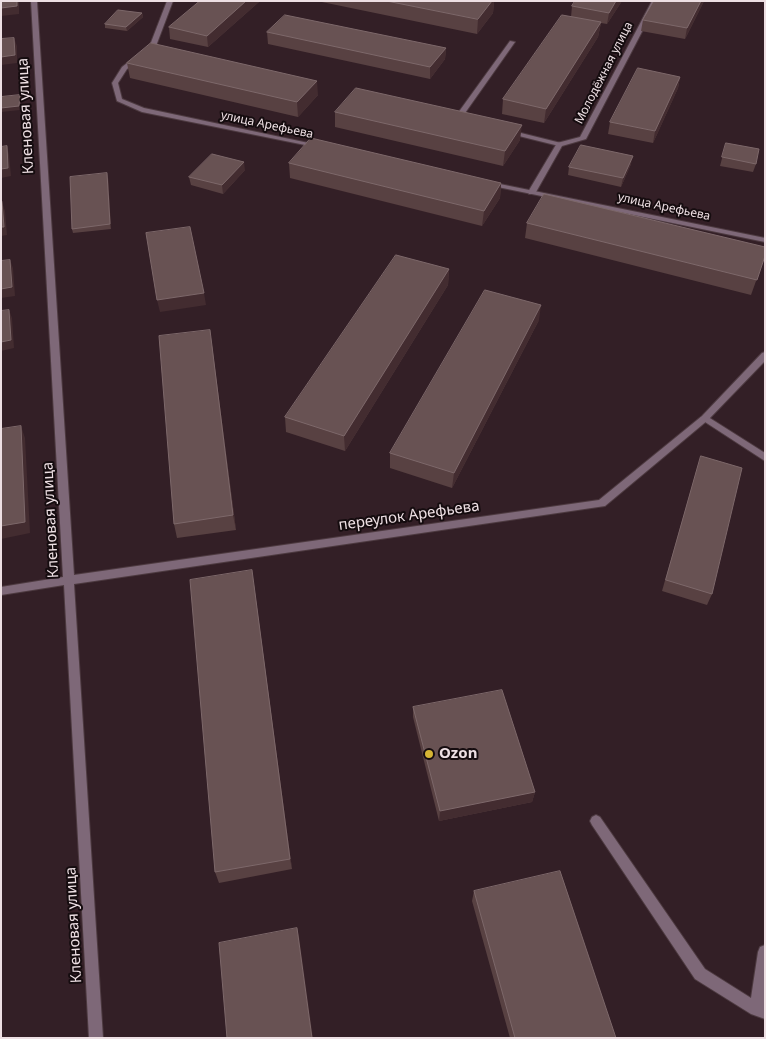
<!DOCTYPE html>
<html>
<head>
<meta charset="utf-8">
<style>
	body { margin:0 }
	#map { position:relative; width:766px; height:1039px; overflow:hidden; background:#331f26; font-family:"Noto Sans",sans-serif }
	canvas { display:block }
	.frame { position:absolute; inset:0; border:2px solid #eddfe3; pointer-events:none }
</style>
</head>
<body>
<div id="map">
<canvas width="766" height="1039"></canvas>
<div class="frame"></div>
</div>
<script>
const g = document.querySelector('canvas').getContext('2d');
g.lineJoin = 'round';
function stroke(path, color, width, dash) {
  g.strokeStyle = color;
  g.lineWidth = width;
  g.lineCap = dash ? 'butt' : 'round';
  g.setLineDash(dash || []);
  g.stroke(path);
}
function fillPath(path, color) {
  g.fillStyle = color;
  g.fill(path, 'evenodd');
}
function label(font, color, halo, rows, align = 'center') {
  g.font = font + ' "Noto Sans",sans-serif';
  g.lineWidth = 4;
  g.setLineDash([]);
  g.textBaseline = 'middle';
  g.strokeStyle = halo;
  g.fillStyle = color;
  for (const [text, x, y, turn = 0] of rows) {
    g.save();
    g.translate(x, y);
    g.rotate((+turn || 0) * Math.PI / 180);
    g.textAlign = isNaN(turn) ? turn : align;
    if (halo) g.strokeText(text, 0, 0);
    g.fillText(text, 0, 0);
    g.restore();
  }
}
const lane = new Path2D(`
	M 167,1 L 173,1 L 156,46 L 127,69 L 118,83 L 122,99 L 144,108 L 318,145 L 322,147 L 320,148 L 142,112 L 117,101 L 112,83 L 122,67 L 150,45 Z
	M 510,41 L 515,42 L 465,113 L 472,122 L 467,123 L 458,113 Z
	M 509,130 L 561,143 L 563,144 L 559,146 L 507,133 L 506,132 Z
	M 485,181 L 765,238 L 765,242 L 488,185 L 484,183 Z
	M 705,415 L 765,453 L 765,461 L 702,420 L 700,418 Z
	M 596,815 L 600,817 L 705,969 L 751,998 L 758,952 L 760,947 L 765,945 L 765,1019 L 751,1014 L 695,979 L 592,825 L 590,821 L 592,817 Z`);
const street = new Path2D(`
	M 31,1 L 37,1 L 74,575 L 599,500 L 702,416 L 762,353 L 765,352 L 765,361 L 708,420 L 605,506 L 74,584 L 103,1038 L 89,1038 L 64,585 L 1,595 L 1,587 L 63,577 Z
	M 652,1 L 658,1 L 586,139 L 562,146 L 536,192 L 535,194 L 529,194 L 528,192 L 557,143 L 580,137 Z`);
stroke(lane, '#4d3a40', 2);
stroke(street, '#4d3a40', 2);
fillPath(lane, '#7e6878');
fillPath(street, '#7e6878');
fillPath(new Path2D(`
	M 200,1 L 260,1 L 208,47 L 170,39 L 169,27 Z
	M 317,1 L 494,1 L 493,13 L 477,34 Z
	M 622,1 L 607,24 L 601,23 L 598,37 L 544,123 L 502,114 L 503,99 L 571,17 L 572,6 Z
	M 654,1 L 704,1 L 685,39 L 641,31 L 643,20 Z
	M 142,13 L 143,17 L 127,31 L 105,28 L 105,24 Z
	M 267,32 L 446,48 L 445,59 L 430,79 L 268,44 Z
	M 127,63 L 318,95 L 298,117 L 130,78 Z
	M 680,77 L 678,88 L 653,143 L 608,134 L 610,122 Z
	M 335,112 L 520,140 L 503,166 L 335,127 Z
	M 726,143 L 756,164 L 753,172 L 720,166 Z
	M 289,163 L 501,183 L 500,198 L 482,226 L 290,178 Z
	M 631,164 L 621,187 L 568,175 L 569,167 Z
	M 245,170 L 223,194 L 191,185 L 189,177 Z
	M 108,177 L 111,229 L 73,233 L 72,229 Z
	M 527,223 L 765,256 L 751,295 L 525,238 Z
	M 449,269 L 448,285 L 345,451 L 286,432 L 285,417 Z
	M 539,320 L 452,488 L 390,468 L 390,453 Z
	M 212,345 L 236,530 L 177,538 L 174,524 Z
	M 701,456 L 712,594 L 707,605 L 662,591 L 697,468 Z
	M 254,585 L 292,869 L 219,883 L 215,872 Z
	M 413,707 L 535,792 L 532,802 L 439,821 L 413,717 Z
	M 474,891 L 616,1038 L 510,1038 L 472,901 Z`), '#584142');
fillPath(new Path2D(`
	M 17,1 L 19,1 L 19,14 L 1,16 L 1,8 Z
	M 246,1 L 260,1 L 208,47 L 207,36 Z
	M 492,1 L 494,1 L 493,13 L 477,34 L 478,19 Z
	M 616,1 L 622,1 L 607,24 L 609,13 Z
	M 701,1 L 704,1 L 685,39 L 687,28 Z
	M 142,13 L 143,17 L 127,31 L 126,27 Z
	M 601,22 L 598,37 L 544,123 L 546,109 Z
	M 14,38 L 17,46 L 17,63 L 1,65 L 1,57 Z
	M 446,48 L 445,59 L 430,79 L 430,67 Z
	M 680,77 L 678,88 L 653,143 L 655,131 Z
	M 317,81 L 318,95 L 298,117 L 297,102 Z
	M 20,95 L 21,100 L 20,110 L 1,112 L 1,108 Z
	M 522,125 L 520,140 L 503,166 L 505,151 Z
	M 7,146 L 9,155 L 11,176 L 1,178 L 1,169 Z
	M 633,156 L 631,164 L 621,187 L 623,178 Z
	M 244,162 L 245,170 L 223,194 L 222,185 Z
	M 107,173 L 108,177 L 111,229 L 110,224 Z
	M 501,183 L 500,198 L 482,226 L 484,211 Z
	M 2,202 L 5,211 L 7,235 L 1,236 Z
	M 10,260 L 13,268 L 15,296 L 1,298 L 1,289 Z
	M 449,269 L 448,285 L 345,451 L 344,436 Z
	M 204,293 L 206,305 L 160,312 L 157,300 Z
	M 541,305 L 539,320 L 452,488 L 454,473 Z
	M 9,310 L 12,318 L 14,348 L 1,351 L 1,342 Z
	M 210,330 L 212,345 L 236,530 L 233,515 Z
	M 21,426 L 25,438 L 30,533 L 1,539 L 1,526 Z
	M 252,570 L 254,585 L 292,869 L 290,859 Z
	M 535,792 L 532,802 L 439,821 L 440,811 Z
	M 297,928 L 299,936 L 313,1038 L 312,1038 Z`), '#432c30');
const building = new Path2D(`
	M 1,1 L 17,1 L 17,6 L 1,8 Z
	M 200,1 L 246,1 L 207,36 L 169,27 Z
	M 387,1 L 492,1 L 478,19 Z
	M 575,1 L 616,1 L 609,13 L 572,6 Z
	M 654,1 L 701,1 L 687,28 L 643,20 Z
	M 118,10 L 142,13 L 126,27 L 105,24 Z
	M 285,15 L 446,48 L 430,67 L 267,32 Z
	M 562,15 L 601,22 L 546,109 L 503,99 Z
	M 14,38 L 15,55 L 1,57 L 1,39 Z
	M 151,43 L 317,81 L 297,102 L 127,63 Z
	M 638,68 L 680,77 L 655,131 L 610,122 Z
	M 356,88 L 522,125 L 505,151 L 335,112 Z
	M 20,95 L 19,106 L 1,108 L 1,97 Z
	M 311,138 L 501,183 L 484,211 L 289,163 Z
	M 726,143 L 759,149 L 756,164 L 722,157 Z
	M 581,145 L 633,156 L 623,178 L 569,167 Z
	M 7,146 L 8,168 L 1,169 L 1,147 Z
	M 212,154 L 244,162 L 222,185 L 189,177 Z
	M 107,173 L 110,224 L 72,229 L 70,177 Z
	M 544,194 L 765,247 L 765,256 L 757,280 L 527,223 Z
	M 2,202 L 4,227 L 1,227 L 1,203 Z
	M 190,227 L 204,293 L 157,300 L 146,233 Z
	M 396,255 L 449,269 L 344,436 L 285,417 Z
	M 10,260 L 12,287 L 1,289 L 1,261 Z
	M 485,290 L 541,305 L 454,473 L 390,453 Z
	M 9,310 L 11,340 L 1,342 L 1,311 Z
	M 210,330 L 233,515 L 174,524 L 159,336 Z
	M 21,426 L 25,522 L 1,526 L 1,429 Z
	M 701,456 L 742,468 L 712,594 L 666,580 Z
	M 252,570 L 290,859 L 215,872 L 190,580 Z
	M 502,690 L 535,792 L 440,811 L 413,707 Z
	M 560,871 L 616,1038 L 515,1038 L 474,891 Z
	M 297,928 L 312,1038 L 227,1038 L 219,943 Z`);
fillPath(building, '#685253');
stroke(building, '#7d686a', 1);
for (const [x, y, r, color] of [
	[429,754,5,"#d6b534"]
]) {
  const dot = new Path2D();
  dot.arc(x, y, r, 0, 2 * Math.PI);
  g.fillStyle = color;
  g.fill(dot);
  stroke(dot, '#150c0f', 2);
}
label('12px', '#eddfe3', '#150c0f', [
	["Молодёжная улица",604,73,-63],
	["улица Арефьева",267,125,12],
	["улица Арефьева",664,207,12]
]);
label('15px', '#eddfe3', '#150c0f', [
	["Кленовая улица",26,116,-93],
	["переулок Арефьева",409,516,-8],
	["Кленовая улица",51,520,-93],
	["Кленовая улица",74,925,-93]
]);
label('bold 15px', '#eddfe3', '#150c0f', [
	["Ozon",439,754]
], 'left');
</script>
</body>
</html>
